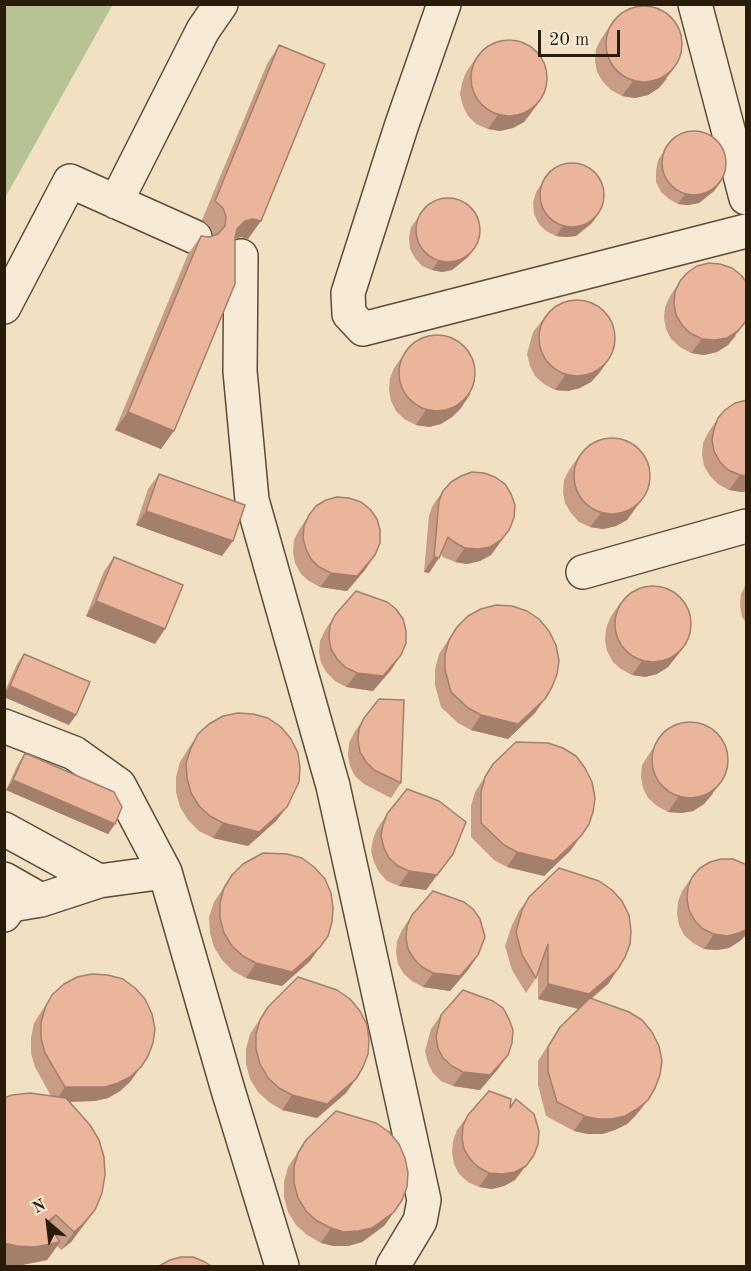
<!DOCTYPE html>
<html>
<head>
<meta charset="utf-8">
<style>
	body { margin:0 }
	#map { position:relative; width:751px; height:1271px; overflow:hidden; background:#f2e0c3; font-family:"Old Standard TT",serif }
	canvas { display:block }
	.frame { position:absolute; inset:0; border:6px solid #2a1c0a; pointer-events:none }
	.north { position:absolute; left:18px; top:1193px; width:60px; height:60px; -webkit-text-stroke:4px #f7ebd8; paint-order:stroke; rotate:332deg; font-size:16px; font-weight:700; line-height:24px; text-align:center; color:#2a1c0a }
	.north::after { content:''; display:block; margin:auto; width:21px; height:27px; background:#2a1c0a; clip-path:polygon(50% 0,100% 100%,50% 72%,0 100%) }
	.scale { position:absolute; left:538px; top:30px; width:82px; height:27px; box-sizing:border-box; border:3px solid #2a1c0a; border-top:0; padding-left:8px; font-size:18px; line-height:21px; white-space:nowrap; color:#2a1c0a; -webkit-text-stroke:4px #f7ebd8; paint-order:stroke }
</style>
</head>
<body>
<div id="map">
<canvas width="751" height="1271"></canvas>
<div class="frame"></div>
<div class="north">N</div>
<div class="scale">20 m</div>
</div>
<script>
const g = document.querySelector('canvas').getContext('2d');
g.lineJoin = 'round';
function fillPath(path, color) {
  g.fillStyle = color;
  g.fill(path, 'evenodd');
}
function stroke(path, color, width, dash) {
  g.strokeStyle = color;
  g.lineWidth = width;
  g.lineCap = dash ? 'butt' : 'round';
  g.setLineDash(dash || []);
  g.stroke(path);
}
fillPath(new Path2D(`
	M 5,4 L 119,5 L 112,6 L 5,198 Z`), '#b8c395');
const minor = new Path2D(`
	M 444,4 L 401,127 L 348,293 L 349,314 L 363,329 L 746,231
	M 695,4 L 746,198
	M 116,202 L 203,30 L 221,4
	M 241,256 L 240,371 L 252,500 L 333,786 L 424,1200 L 420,1221 L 393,1266
	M 4,307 L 70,181 L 195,237
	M 583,572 L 746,526
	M 4,726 L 74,753 L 119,785 L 165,872 L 228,1090 L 282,1266
	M 4,829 L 99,881
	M 4,879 L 41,900
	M 4,915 L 11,905 L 41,900 L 99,881 L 165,872`);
stroke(minor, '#5c4d38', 36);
stroke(minor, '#f7ebd8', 33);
fillPath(new Path2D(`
	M 611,24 L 667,79 L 659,88 L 648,95 L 635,98 L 622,96 L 611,90 L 603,82 L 597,72 L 595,61 L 596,49 L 601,39 Z
	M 279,45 L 248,239 L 241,237 L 235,239 L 161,449 L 115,430 L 188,254 L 201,236 L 209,237 L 214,236 L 210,227 L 202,220 L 267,64 Z
	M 476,58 L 532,112 L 524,122 L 513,128 L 500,131 L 488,129 L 476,124 L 468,116 L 463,106 L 460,94 L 462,83 L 466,72 Z
	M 671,141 L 722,180 L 714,191 L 699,203 L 688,205 L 678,204 L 669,199 L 661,192 L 656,182 L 656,171 L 658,160 Z
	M 549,173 L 592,223 L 576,236 L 566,237 L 556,236 L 546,231 L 539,224 L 534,214 L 533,203 L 536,192 Z
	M 425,208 L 475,247 L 468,257 L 452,270 L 442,272 L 432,270 L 422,266 L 415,258 L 410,249 L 409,238 L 411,227 Z
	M 680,281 L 736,336 L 728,345 L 717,352 L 704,355 L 691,353 L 680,347 L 671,339 L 666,329 L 664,318 L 665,307 L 670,296 Z
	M 544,318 L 600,372 L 591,382 L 580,388 L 568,391 L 555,390 L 544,384 L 535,376 L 530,366 L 527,354 L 533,332 Z
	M 405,353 L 461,408 L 452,417 L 441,424 L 429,427 L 416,425 L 404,419 L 396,411 L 391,401 L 389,390 L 390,378 L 394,368 Z
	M 747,400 L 747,491 L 742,492 L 729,490 L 718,484 L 710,476 L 704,466 L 702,455 L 703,443 L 708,433 L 718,418 Z
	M 579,456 L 645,495 L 627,520 L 616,526 L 603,529 L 590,527 L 579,522 L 571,513 L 565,503 L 563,492 L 564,480 L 569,470 Z
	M 159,474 L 222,556 L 136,525 L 148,489 Z
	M 443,491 L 509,530 L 491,555 L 480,561 L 467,564 L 455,562 L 443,557 L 441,554 L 429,573 L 424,572 L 429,515 L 433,505 Z
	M 309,515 L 365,570 L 347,591 L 320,587 L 309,581 L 301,574 L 295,563 L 293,552 L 294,540 L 299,530 Z
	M 114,557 L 155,644 L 86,616 L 104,571 Z
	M 747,582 L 747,624 L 742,617 L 740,605 L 741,594 Z
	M 620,603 L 687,643 L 668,667 L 657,674 L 645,677 L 632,675 L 621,669 L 613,662 L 607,651 L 605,640 L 606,629 L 610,618 Z
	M 335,615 L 391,670 L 373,691 L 346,687 L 335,681 L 327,673 L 321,663 L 319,652 L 320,641 L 325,630 Z
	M 457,627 L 535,713 L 508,739 L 471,730 L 458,723 L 441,707 L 435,685 L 435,669 L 439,654 Z
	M 24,654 L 69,725 L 4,697 L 4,693 L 17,664 Z
	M 364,718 L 401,783 L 391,798 L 364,784 L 355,776 L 350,766 L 348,755 L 349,743 L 354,733 Z
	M 664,731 L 713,794 L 704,804 L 693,811 L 681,813 L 668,812 L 657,806 L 648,798 L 643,788 L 641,777 L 642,765 Z
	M 198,734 L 276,821 L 248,846 L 213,838 L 199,831 L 188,820 L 180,807 L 176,792 L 176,777 L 180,762 L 188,749 Z
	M 25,753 L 115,824 L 108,834 L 6,790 L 18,764 Z
	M 493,764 L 571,850 L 544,876 L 507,867 L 494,860 L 471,837 L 471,806 L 475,792 Z
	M 387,814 L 453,854 L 426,890 L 399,886 L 387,881 L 379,872 L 374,862 L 371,851 L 373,839 L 377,829 Z
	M 747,865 L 747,934 L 740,941 L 729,948 L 717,950 L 704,949 L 693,943 L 684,935 L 679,925 L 677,914 L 678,902 L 682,891 L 692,877 Z
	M 232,875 L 310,961 L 282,986 L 246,978 L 233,971 L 222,960 L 214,947 L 210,933 L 209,917 L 214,902 Z
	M 529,897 L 618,969 L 608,984 L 591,999 L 637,1114 L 627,1124 L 615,1130 L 602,1134 L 588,1134 L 574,1131 L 546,1116 L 538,1085 L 538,1061 L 560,1027 L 579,1009 L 538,999 L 538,972 L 536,978 L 526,993 L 512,970 L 505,946 L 512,925 L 519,911 Z
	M 412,915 L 478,955 L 468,970 L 450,991 L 423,987 L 412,981 L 404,974 L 398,964 L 396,952 L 397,941 L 402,930 Z
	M 52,995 L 130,1082 L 120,1091 L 108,1098 L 95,1101 L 69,1102 L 95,1210 L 71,1242 L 61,1250 L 57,1246 L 47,1260 L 22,1265 L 51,1096 L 35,1067 L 31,1053 L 31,1038 L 34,1023 Z
	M 268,1007 L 346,1093 L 317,1118 L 282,1110 L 269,1102 L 258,1092 L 250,1079 L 246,1064 L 246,1049 L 250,1034 Z
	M 441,1015 L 508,1055 L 498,1069 L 480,1090 L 453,1086 L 441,1081 L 433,1073 L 428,1063 L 425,1051 L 431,1029 Z
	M 516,1099 L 534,1155 L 515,1180 L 504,1186 L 492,1189 L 479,1187 L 468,1182 L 459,1174 L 454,1164 L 452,1152 L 453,1141 L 457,1130 L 468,1115 L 510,1107 Z
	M 306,1140 L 384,1226 L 362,1242 L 348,1246 L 334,1246 L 321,1243 L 307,1235 L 296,1225 L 288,1212 L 284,1197 L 284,1182 L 288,1167 Z`), '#c99c85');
fillPath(new Path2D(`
	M 677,64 L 659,88 L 648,95 L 635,98 L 622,96 L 633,81 Z
	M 543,97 L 524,122 L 513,128 L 500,131 L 488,129 L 498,115 Z
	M 722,180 L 714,191 L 699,203 L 688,205 L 678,204 L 685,194 Z
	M 599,213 L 592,223 L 576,236 L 566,237 L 556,236 L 563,226 Z
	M 253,219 L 261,221 L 248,239 L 241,237 L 232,239 L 237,229 L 245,221 Z
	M 475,247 L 468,257 L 452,270 L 442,272 L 432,270 L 439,260 Z
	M 746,321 L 728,345 L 717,352 L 704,355 L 691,353 L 702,339 Z
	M 610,358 L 600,372 L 591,382 L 580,388 L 568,391 L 555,390 L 565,375 Z
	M 471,393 L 461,408 L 452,417 L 441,424 L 429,427 L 416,425 L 426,410 Z
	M 128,412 L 174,431 L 161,449 L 115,430 Z
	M 740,475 L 747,476 L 747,491 L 742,492 L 729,490 Z
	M 645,495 L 627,520 L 616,526 L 603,529 L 590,527 L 601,513 Z
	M 146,511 L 233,541 L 222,556 L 136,525 Z
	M 509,530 L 491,555 L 480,561 L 467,564 L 455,562 L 465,548 Z
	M 375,555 L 365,570 L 347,591 L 320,587 L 331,573 Z
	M 434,557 L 439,558 L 429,573 L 424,572 Z
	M 96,601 L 165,629 L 155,644 L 86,616 Z
	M 687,643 L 668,667 L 657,674 L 645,677 L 632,675 L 642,661 Z
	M 401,655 L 391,670 L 373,691 L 346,687 L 357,673 Z
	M 10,686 L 76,715 L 69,725 L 4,697 L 4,694 Z
	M 545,699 L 535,713 L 508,739 L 471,730 L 481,715 Z
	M 13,780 L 115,824 L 108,834 L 6,790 Z
	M 723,780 L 704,804 L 693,811 L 681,813 L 668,812 L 678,797 Z
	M 287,807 L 276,821 L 248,846 L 213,838 L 223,823 Z
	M 581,836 L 571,850 L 544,876 L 507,867 L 517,852 Z
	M 453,854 L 426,890 L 399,886 L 409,871 Z
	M 747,929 L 747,934 L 740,941 L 729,948 L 717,950 L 704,949 L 714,934 Z
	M 320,947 L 310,961 L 282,986 L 246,978 L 256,963 Z
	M 478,955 L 468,970 L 450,991 L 423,987 L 433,973 Z
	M 618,969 L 608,984 L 579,1009 L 538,999 L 548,984 Z
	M 508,1055 L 498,1069 L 480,1090 L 453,1086 L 463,1072 Z
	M 141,1067 L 130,1082 L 120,1091 L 108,1098 L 95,1101 L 55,1102 L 65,1087 Z
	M 356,1079 L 346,1093 L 317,1118 L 282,1110 L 292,1095 Z
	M 648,1100 L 637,1114 L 627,1124 L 615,1130 L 602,1134 L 588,1134 L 574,1131 L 584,1116 Z
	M 534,1155 L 515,1180 L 504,1186 L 492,1189 L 479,1187 L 489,1173 Z
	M 95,1210 L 71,1242 L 61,1250 L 74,1232 Z
	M 394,1212 L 384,1226 L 362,1242 L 348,1246 L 334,1246 L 321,1243 L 331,1228 Z
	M 56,1215 L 43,1233 L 47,1222 Z
	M 60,1242 L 47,1260 L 22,1265 L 4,1265 L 4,1243 Z`), '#a47f6c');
const building = new Path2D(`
	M606 44a38 38 0 1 1 76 0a38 38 0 1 1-76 0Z
	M471 78a38 38 0 1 1 76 0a38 38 0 1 1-76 0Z
	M 279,45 L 325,64 L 261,221 L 253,219 L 245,221 L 237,229 L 235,238 L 235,284 L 174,431 L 128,412 L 201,236 L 209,237 L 218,234 L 225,226 L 226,217 L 223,208 L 215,201 Z
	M662 163a32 32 0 1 1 64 0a32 32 0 1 1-64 0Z
	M540 195a32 32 0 1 1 64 0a32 32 0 1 1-64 0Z
	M416 230a32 32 0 1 1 64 0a32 32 0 1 1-64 0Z
	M 709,263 L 720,264 L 732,268 L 741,275 L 747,283 L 746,321 L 738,331 L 727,338 L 714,340 L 702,339 L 690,333 L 682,325 L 676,315 L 674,304 L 675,292 L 680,281 L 687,273 L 697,266 Z
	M539 338a38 38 0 1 1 76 0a38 38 0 1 1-76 0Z
	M399 373a38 38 0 1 1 76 0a38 38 0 1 1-76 0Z
	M 747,400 L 747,476 L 740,475 L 728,470 L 720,462 L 714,451 L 712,440 L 714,429 L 718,418 L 725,410 L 735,403 Z
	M574 476a38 38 0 1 1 76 0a38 38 0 1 1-76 0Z
	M 472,472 L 484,473 L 495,477 L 505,484 L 511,494 L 515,505 L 514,518 L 509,530 L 501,540 L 490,547 L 478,549 L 465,548 L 454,542 L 448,537 L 439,558 L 434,557 L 439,501 L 443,491 L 451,482 L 461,476 Z
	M 159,474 L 245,505 L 233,541 L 146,511 Z
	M 337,497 L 349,498 L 361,502 L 370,509 L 377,519 L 380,530 L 380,543 L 375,555 L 357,576 L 331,573 L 319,567 L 311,559 L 306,549 L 303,538 L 304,526 L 309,515 L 316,506 L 326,500 Z
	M 114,557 L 183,585 L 165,629 L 96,601 Z
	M615 624a38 38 0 1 1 76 0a38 38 0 1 1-76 0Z
	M 356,591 L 387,602 L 396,609 L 403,619 L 406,631 L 406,643 L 401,655 L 383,676 L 357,673 L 345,667 L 337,659 L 331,649 L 329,637 L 330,626 L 335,615 Z
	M 496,605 L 512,606 L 527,611 L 539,619 L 549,631 L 556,645 L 559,661 L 557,674 L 552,687 L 545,699 L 518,724 L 481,715 L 468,708 L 451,692 L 445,670 L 445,655 L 449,640 L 457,627 L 468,616 L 481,609 Z
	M 24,654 L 90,682 L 76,715 L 10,686 Z
	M 379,699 L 404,700 L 401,783 L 374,770 L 366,762 L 360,752 L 358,740 L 359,729 L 364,718 Z
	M 238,713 L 253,714 L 268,718 L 281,727 L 291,739 L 298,753 L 300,768 L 299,782 L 287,807 L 259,832 L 223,823 L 210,816 L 199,806 L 191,793 L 187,778 L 186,763 L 191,748 L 198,734 L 209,724 L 223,716 Z
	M652 760a38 38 0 1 1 76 0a38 38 0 1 1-76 0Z
	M 516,742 L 548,743 L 563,748 L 576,756 L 585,768 L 592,782 L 595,798 L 593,812 L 589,824 L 581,836 L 554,861 L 517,852 L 504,845 L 481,823 L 481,792 L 485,777 L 493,764 Z
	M 25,753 L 114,792 L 122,807 L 115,824 L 13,780 Z
	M 407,789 L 439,801 L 466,822 L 453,854 L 437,875 L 409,871 L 398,866 L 389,858 L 384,848 L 381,836 L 383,825 L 387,814 Z
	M 263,853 L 287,854 L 302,858 L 314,867 L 325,879 L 331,893 L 333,908 L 332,922 L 328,936 L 320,947 L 292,972 L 256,963 L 243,956 L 232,946 L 224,933 L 220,918 L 220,903 L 224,888 L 232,875 L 243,864 Z
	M 721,859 L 733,859 L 747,865 L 747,929 L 739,933 L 727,936 L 714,934 L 703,929 L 695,921 L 689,910 L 687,899 L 688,887 L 692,877 L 700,868 L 710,862 Z
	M 559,868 L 599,881 L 612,890 L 622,901 L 629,915 L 631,931 L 630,944 L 625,957 L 618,969 L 589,994 L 548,984 L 548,944 L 536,978 L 522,955 L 516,932 L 522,910 L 529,897 Z
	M 433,891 L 464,902 L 473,909 L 480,919 L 485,937 L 478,955 L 460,976 L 433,973 L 422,967 L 414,959 L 408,949 L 406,938 L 407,926 L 412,915 Z
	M 92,974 L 108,975 L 123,979 L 135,988 L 145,999 L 152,1014 L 155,1029 L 153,1043 L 148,1056 L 141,1067 L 130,1077 L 118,1083 L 105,1087 L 65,1087 L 45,1053 L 41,1038 L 41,1023 L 45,1008 L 52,995 L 64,984 L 77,977 Z
	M 298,977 L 337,990 L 350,999 L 360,1011 L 367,1025 L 369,1040 L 368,1054 L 363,1067 L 356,1079 L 327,1104 L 292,1095 L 279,1088 L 268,1078 L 260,1064 L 256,1049 L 256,1034 L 260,1020 L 268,1007 Z
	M 463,990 L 493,1001 L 503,1008 L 509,1019 L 513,1030 L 512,1043 L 508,1055 L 490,1075 L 463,1072 L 452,1066 L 443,1058 L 438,1048 L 436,1037 L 441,1015 Z
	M 590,998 L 629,1012 L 642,1020 L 652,1032 L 659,1046 L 662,1061 L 660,1075 L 655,1088 L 648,1100 L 637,1109 L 625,1116 L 612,1119 L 598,1119 L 584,1116 L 557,1102 L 548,1071 L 548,1047 L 560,1027 Z
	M 489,1091 L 511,1099 L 510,1108 L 516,1099 L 534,1114 L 539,1131 L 538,1144 L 534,1155 L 526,1166 L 515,1172 L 502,1174 L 489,1173 L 478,1167 L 470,1159 L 464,1149 L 462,1138 L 463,1126 L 468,1115 Z
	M 30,1093 L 66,1098 L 90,1125 L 99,1140 L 104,1157 L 105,1175 L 102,1193 L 95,1210 L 83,1224 L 74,1232 L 56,1215 L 47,1222 L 60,1242 L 35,1247 L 17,1246 L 4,1243 L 4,1098 L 12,1095 Z
	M 336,1111 L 376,1123 L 389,1132 L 399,1144 L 405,1158 L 408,1173 L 407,1187 L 402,1200 L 394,1212 L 372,1228 L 358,1231 L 344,1232 L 331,1228 L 317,1221 L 306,1211 L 298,1198 L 294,1183 L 294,1167 L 298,1153 L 306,1140 Z
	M 181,1257 L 193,1257 L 205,1262 L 211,1266 L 159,1266 L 170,1260 Z`);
fillPath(building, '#eab59b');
stroke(building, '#a47f6c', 1.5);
</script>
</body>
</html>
